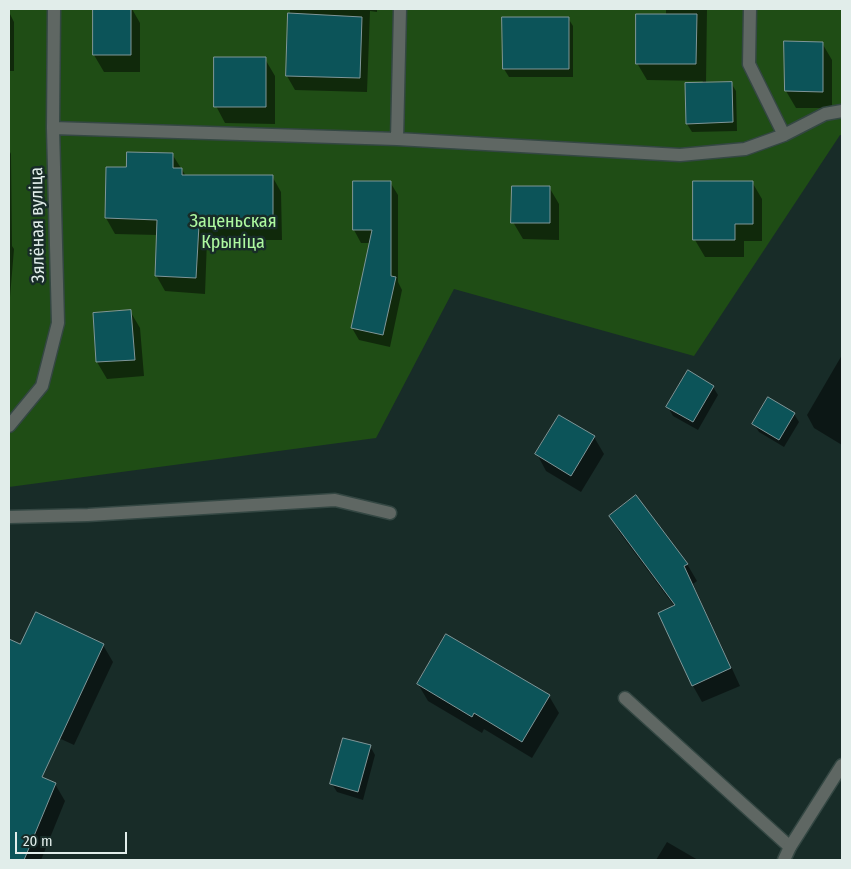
<!DOCTYPE html>
<html>
<head>
<meta charset="utf-8">
<style>
	body { margin:0 }
	#map { position:relative; width:851px; height:869px; overflow:hidden; background:#182c28; font-family:"Fira Sans Condensed",sans-serif }
	canvas { display:block }
	.frame { position:absolute; inset:0; border:10px solid #e1edea; pointer-events:none }
	.scale { position:absolute; left:15px; top:832px; width:112px; height:22px; box-sizing:border-box; border:2px solid #e1edea; border-top:0; padding-left:6px; font-size:15px; line-height:18px; white-space:nowrap; color:#e1edea; -webkit-text-stroke:4px #182c28; paint-order:stroke }
</style>
</head>
<body>
<div id="map">
<canvas width="851" height="869"></canvas>
<div class="frame"></div>
<div class="scale">20 m</div>
</div>
<script>
const g = document.querySelector('canvas').getContext('2d');
g.lineJoin = 'round';
function fillPath(path, color) {
  g.fillStyle = color;
  g.fill(path, 'evenodd');
}
function stroke(path, color, width, dash) {
  g.strokeStyle = color;
  g.lineWidth = width;
  g.lineCap = dash ? 'butt' : 'round';
  g.setLineDash(dash || []);
  g.stroke(path);
}
function label(font, color, halo, rows, align = 'center') {
  g.font = font + ' "Fira Sans Condensed",sans-serif';
  g.lineWidth = 5;
  g.setLineDash([]);
  g.textBaseline = 'middle';
  g.strokeStyle = halo;
  g.fillStyle = color;
  for (const [text, x, y, turn = 0] of rows) {
    g.save();
    g.translate(x, y);
    g.rotate((+turn || 0) * Math.PI / 180);
    g.textAlign = isNaN(turn) ? turn : align;
    if (halo) g.strokeText(text, 0, 0);
    g.fillText(text, 0, 0);
    g.restore();
  }
}
fillPath(new Path2D(`
	M 9,9 L 842,9 L 842,135 L 840,135 L 694,356 L 454,289 L 376,438 L 9,487 Z`), '#1f4d15');
fillPath(new Path2D(`
	M 94,9 L 132,9 L 140,23 L 140,72 L 104,72 L 94,55 Z
	M 290,9 L 377,9 L 377,12 L 370,11 L 367,92 L 295,90 L 287,76 Z
	M 666,9 L 707,9 L 706,83 L 731,83 L 736,91 L 737,131 L 692,132 L 687,124 L 703,81 L 647,80 L 637,63 L 666,15 Z
	M 9,12 L 14,22 L 14,71 L 9,71 Z
	M 568,18 L 573,26 L 573,77 L 509,77 L 504,69 Z
	M 786,43 L 822,43 L 832,60 L 832,108 L 796,108 L 786,91 Z
	M 265,59 L 275,76 L 275,124 L 225,123 L 216,106 Z
	M 9,150 L 11,154 L 12,246 L 14,249 L 9,309 Z
	M 172,154 L 186,176 L 272,176 L 281,192 L 282,240 L 207,240 L 205,294 L 165,291 L 156,275 L 158,235 L 115,234 L 106,218 L 107,168 L 127,169 Z
	M 390,182 L 398,195 L 398,282 L 402,290 L 390,347 L 359,340 L 352,328 L 371,243 L 361,243 L 354,230 Z
	M 752,182 L 762,199 L 762,241 L 744,241 L 744,257 L 705,257 L 695,240 Z
	M 549,187 L 559,204 L 559,240 L 523,239 L 513,222 Z
	M 130,311 L 140,328 L 144,376 L 107,379 L 97,362 Z
	M 842,355 L 842,445 L 814,428 L 807,415 Z
	M 713,387 L 718,395 L 698,430 L 673,416 L 668,407 Z
	M 794,414 L 799,422 L 784,447 L 759,432 L 754,424 Z
	M 594,437 L 604,454 L 581,492 L 546,471 L 537,454 Z
	M 610,516 L 687,564 L 697,581 L 693,584 L 740,686 L 702,702 L 693,686 L 675,607 L 620,533 Z
	M 9,641 L 21,646 L 103,645 L 113,662 L 74,745 L 13,717 L 9,709 Z
	M 418,684 L 549,696 L 559,713 L 532,758 L 484,729 L 482,733 L 428,701 Z
	M 370,746 L 375,755 L 363,800 L 337,792 L 332,784 Z
	M 9,765 L 55,784 L 65,801 L 41,860 L 9,860 Z
	M 667,842 L 698,860 L 656,860 Z`), '#0007');
const building = new Path2D(`
	M 93,9 L 131,9 L 131,55 L 93,55 Z
	M 288,13 L 362,17 L 360,78 L 286,76 Z
	M 636,14 L 697,14 L 696,64 L 636,64 Z
	M 502,17 L 569,17 L 569,69 L 503,69 Z
	M 784,41 L 823,42 L 823,92 L 785,91 Z
	M 214,57 L 266,57 L 266,107 L 214,107 Z
	M 732,82 L 733,122 L 686,124 L 685,83 Z
	M 127,152 L 173,153 L 173,168 L 182,168 L 182,175 L 273,175 L 273,224 L 199,225 L 196,278 L 155,276 L 157,220 L 105,218 L 106,167 L 126,167 Z
	M 353,181 L 391,181 L 391,276 L 396,277 L 383,335 L 351,328 L 372,230 L 353,230 Z
	M 693,181 L 753,181 L 753,224 L 735,224 L 735,240 L 693,240 Z
	M 512,186 L 550,186 L 550,223 L 511,223 Z
	M 131,310 L 135,360 L 96,362 L 93,313 Z
	M 688,370 L 714,386 L 693,422 L 666,407 Z
	M 768,397 L 795,413 L 779,440 L 752,424 Z
	M 559,415 L 595,436 L 571,476 L 535,454 Z
	M 636,495 L 688,564 L 684,566 L 731,668 L 692,686 L 658,613 L 675,605 L 609,516 Z
	M 36,612 L 104,644 L 42,777 L 56,783 L 24,860 L 9,860 L 9,639 L 20,644 Z
	M 446,634 L 550,695 L 522,742 L 474,713 L 472,717 L 417,684 Z
	M 343,738 L 371,745 L 358,792 L 330,784 Z`);
fillPath(building, '#0c5459');
stroke(building, '#7f9698', 1);
const lane = new Path2D(`
	M 9,517 L 88,515 L 335,500 L 390,513
	M 625,698 L 790,847`);
const street = new Path2D(`
	M 750,9 L 749,64 L 784,135
	M 53,128 L 397,139 L 680,155 L 745,149 L 784,135 L 825,114 L 842,111
	M 397,139 L 400,9
	M 9,426 L 42,386 L 58,323 L 53,128 L 54,9
	M 784,860 L 790,847 L 842,765`);
stroke(lane, '#344743', 15);
stroke(street, '#344743', 15);
stroke(lane, '#5f6763', 12);
stroke(street, '#5f6763', 12);
label('18px', '#aef9a0', '#182c28', [
	["Заценьская",233,222],
	["Крыніца",233,243]
]);
label('18px', '#e1edea', '#182c28', [
	["Зялёная вуліца",38,225,-91]
]);
</script>
</body>
</html>
